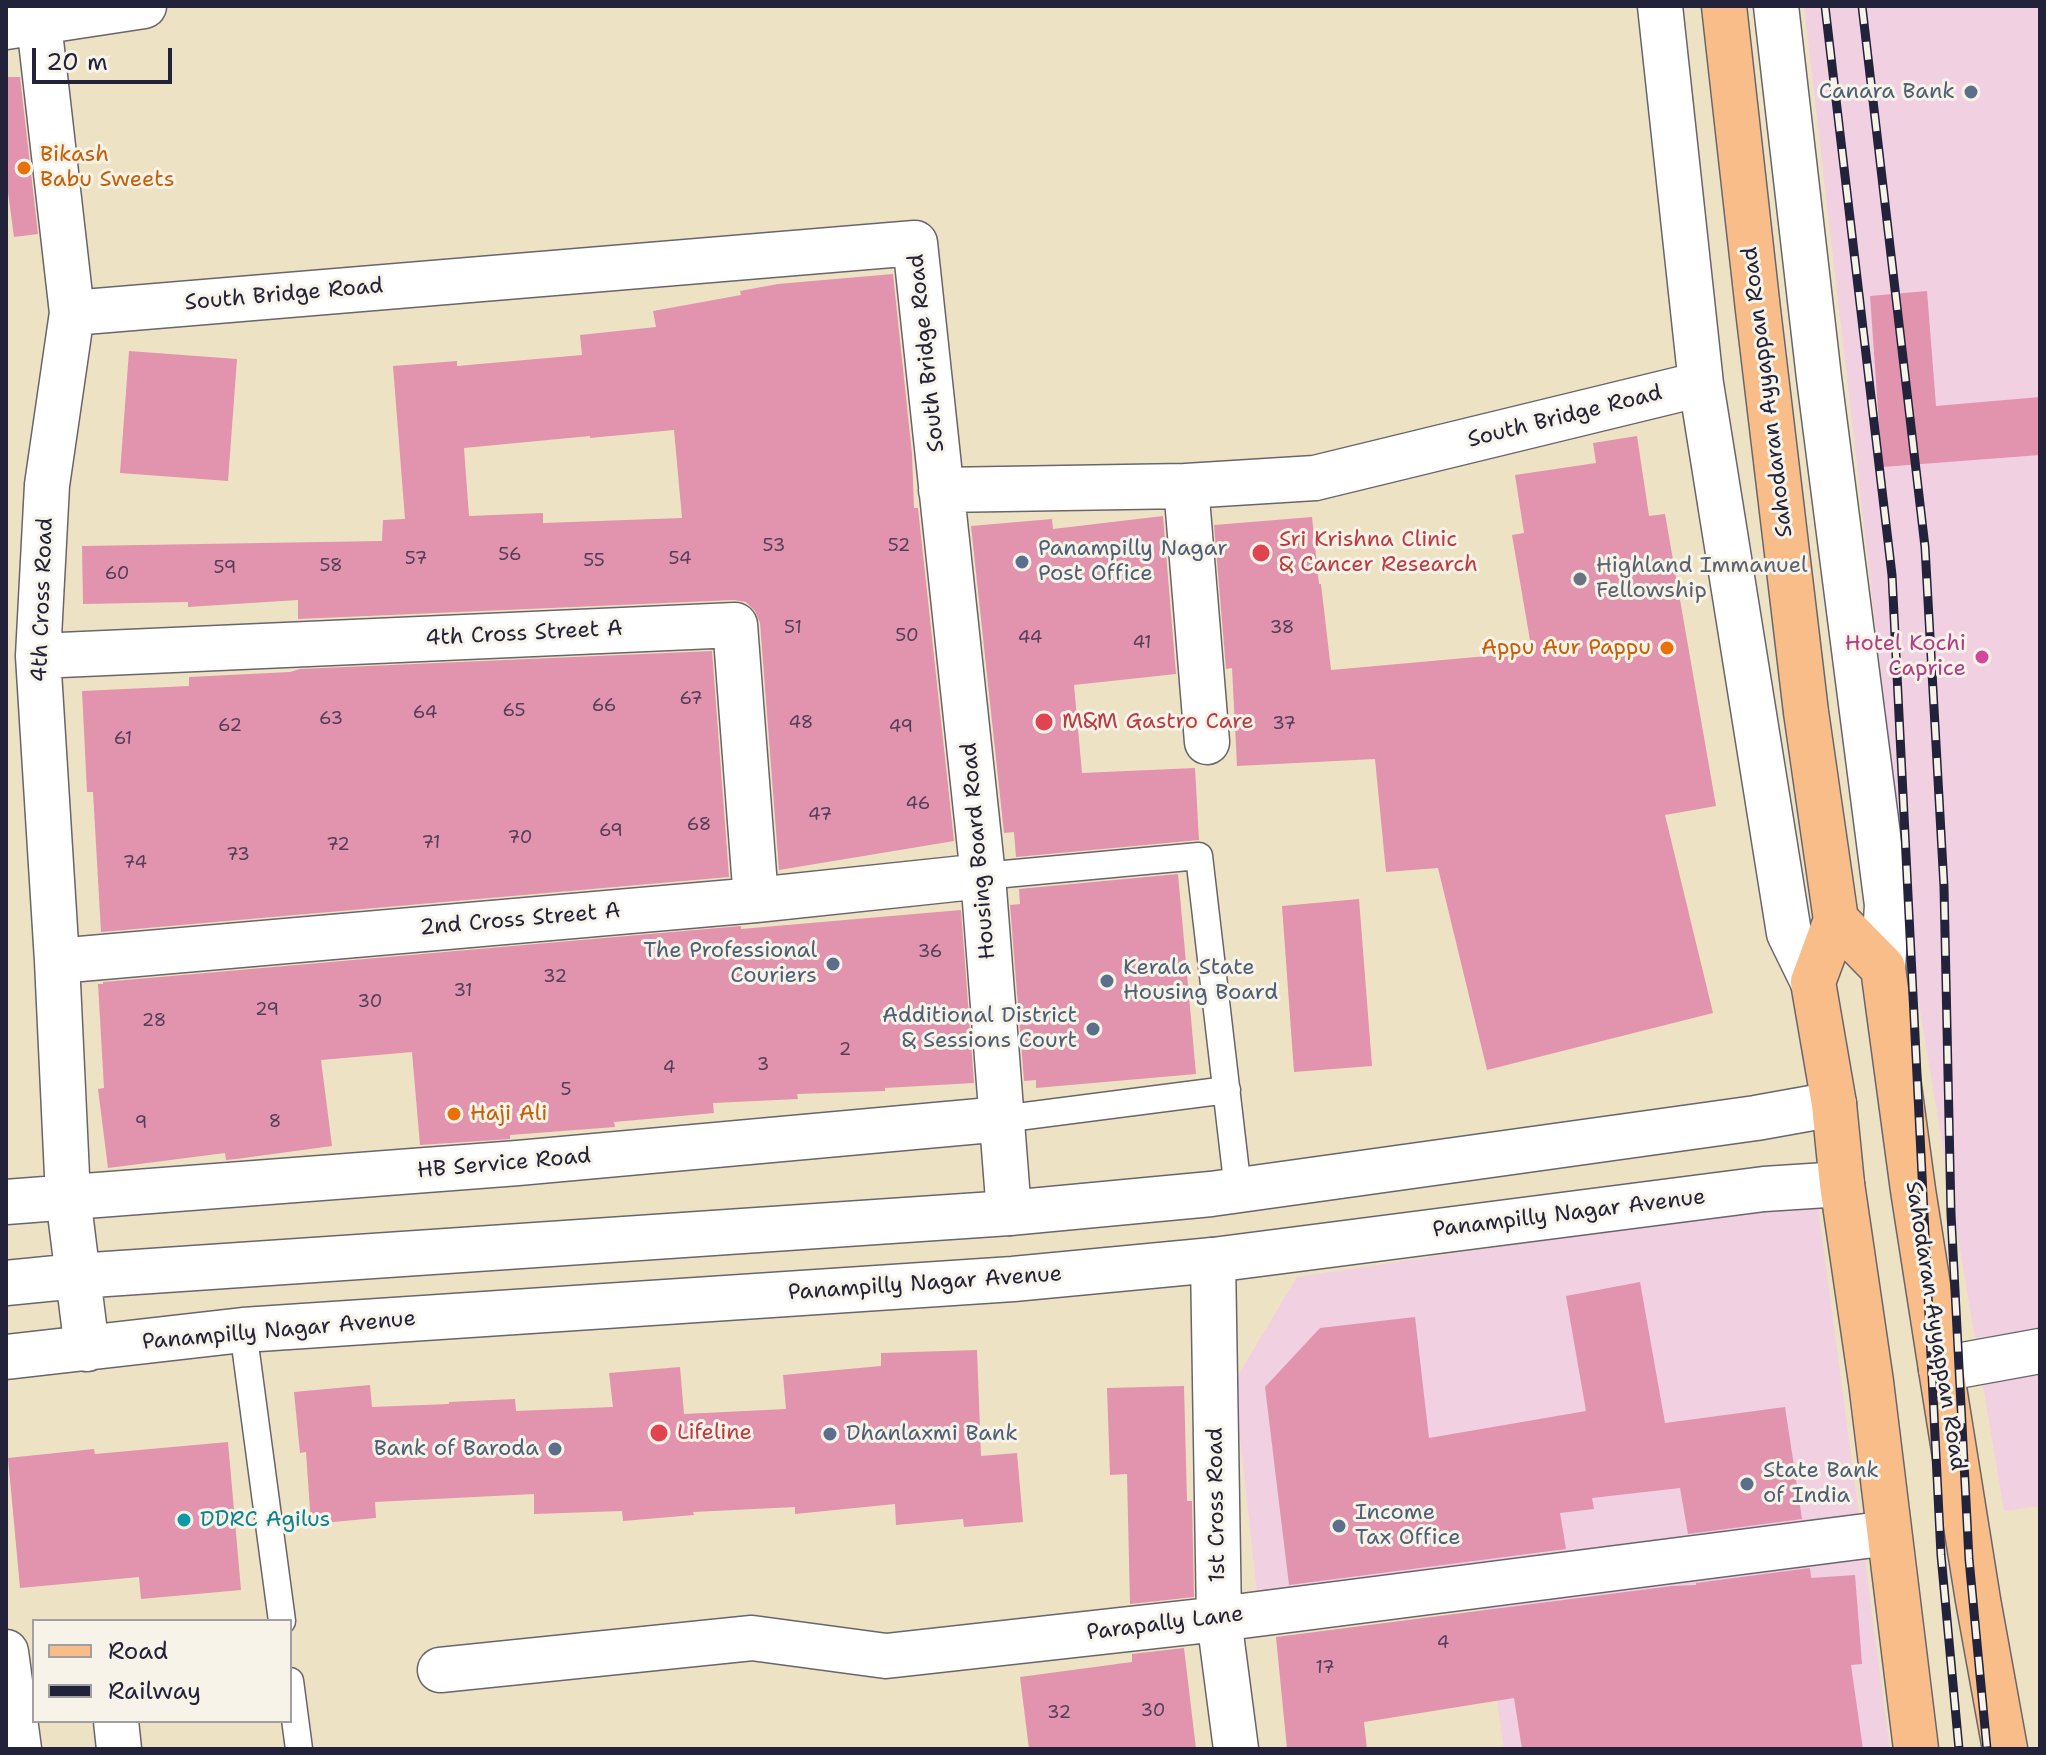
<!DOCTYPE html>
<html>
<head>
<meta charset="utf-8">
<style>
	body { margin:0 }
	#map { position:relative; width:2046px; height:1755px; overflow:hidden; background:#eee2c4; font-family:"Shantell Sans",sans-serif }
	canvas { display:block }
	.frame { position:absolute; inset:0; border:8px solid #22223b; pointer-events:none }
	.legend { position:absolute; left:32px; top:1619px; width:260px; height:104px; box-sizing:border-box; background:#f7f3e8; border:2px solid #a29fa3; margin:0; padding:10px 14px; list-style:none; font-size:24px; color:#22223b }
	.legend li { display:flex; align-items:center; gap:16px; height:40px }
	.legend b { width:40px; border:2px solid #a29fa3 }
	.scale { position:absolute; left:32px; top:48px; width:140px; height:36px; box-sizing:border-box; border:4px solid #22223b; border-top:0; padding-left:10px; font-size:24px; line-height:28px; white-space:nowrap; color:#22223b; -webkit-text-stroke:6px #f7f3e8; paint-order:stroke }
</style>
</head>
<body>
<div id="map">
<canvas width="2046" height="1755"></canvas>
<div class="frame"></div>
<ul class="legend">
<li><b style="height:10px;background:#f8bd89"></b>Road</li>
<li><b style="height:10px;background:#22223b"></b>Railway</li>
</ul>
<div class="scale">20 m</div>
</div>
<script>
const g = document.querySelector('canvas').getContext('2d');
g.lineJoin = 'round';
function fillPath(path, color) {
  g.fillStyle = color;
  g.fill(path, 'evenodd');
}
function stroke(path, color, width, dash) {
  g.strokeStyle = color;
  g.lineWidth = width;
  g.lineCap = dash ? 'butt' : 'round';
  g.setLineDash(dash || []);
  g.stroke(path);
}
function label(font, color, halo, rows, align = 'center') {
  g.font = font + ' "Shantell Sans",sans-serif';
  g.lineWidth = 6;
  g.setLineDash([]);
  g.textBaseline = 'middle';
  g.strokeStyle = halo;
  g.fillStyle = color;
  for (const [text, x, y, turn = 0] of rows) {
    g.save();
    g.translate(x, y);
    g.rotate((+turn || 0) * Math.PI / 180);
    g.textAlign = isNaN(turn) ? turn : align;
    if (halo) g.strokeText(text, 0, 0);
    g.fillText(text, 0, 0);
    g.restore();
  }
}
fillPath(new Path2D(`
	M 1804,6 L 2040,6 L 2040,1506 L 2004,1511 L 1920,1011 Z
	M 1817,1199 L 1890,1749 L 1504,1749 L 1477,1564 L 1257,1593 L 1234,1382 L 1297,1277 Z`), '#f1d0e2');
fillPath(new Path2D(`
	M 6,77 L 20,77 L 38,234 L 14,237 L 6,177 Z
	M 893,274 L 912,454 L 914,508 L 918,508 L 954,841 L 779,870 L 760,623 L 755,611 L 746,602 L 734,600 L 298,619 L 298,600 L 188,607 L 188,602 L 83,604 L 82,546 L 382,541 L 383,520 L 405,519 L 393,366 L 457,361 L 457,366 L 582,355 L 580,335 L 656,327 L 653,311 L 741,295 L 740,291 L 778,284 ZM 674,430 L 682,518 L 543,523 L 543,513 L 469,516 L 464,448 L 590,436 L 590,438 Z
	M 1927,291 L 1936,406 L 2040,397 L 2040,455 L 1882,467 L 1870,296 Z
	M 129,351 L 237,359 L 228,481 L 120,473 Z
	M 1637,436 L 1649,516 L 1665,514 L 1716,806 L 1665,815 L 1713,1013 L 1487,1070 L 1438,868 L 1386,872 L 1375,759 L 1237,766 L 1232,668 L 1226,669 L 1214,525 L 1312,517 L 1319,584 L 1321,584 L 1331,670 L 1532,652 L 1512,535 L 1524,533 L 1515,475 L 1596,463 L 1593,443 Z
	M 1163,516 L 1176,674 L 1074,685 L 1082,773 L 1195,768 L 1199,840 L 1016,857 L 1014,832 L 1004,833 L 971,526 L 1052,519 L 1053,529 Z
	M 712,651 L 729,877 L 101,932 L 93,792 L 87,792 L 82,691 L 189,686 L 189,677 L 290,672 L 300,669 Z
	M 1178,874 L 1196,1074 L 1036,1088 L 1036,1080 L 1024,1081 L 1010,905 L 1020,904 L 1019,889 Z
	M 1359,899 L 1372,1066 L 1294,1072 L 1282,906 Z
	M 961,910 L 974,1083 L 885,1088 L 885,1091 L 797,1094 L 798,1099 L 713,1103 L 714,1113 L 614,1122 L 615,1127 L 510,1135 L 510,1139 L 420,1145 L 412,1052 L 321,1060 L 332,1146 L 236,1159 L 226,1160 L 225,1153 L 108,1168 L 98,1089 L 104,1088 L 98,984 L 103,984 L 103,982 L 741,926 L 741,929 Z
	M 1640,1282 L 1665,1423 L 1785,1407 L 1802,1519 L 1688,1534 L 1680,1488 L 1592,1498 L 1594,1509 L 1560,1513 L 1566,1549 L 1289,1585 L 1265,1387 L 1320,1328 L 1415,1317 L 1429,1438 L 1586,1411 L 1566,1296 Z
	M 977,1350 L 981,1456 L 1017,1453 L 1023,1522 L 964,1527 L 963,1519 L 896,1525 L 895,1504 L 795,1514 L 795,1507 L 693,1512 L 694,1515 L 623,1521 L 622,1511 L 534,1514 L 534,1494 L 375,1502 L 376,1518 L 311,1524 L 306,1452 L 300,1453 L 294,1392 L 370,1385 L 372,1407 L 449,1404 L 449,1402 L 515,1399 L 516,1411 L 613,1407 L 609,1373 L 680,1367 L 684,1414 L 786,1409 L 783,1375 L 881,1366 L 881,1353 Z
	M 1184,1386 L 1187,1501 L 1192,1501 L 1194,1597 L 1130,1604 L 1127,1474 L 1110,1475 L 1107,1388 Z
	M 228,1442 L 241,1590 L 141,1599 L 139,1577 L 20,1588 L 8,1458 L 94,1449 L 95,1454 Z
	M 1810,1568 L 1811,1578 L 1855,1575 L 1862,1664 L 1851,1665 L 1863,1749 L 1522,1749 L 1514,1698 L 1364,1722 L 1367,1749 L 1287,1749 L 1276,1637 L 1672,1586 L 1696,1585 L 1696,1583 Z
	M 1184,1648 L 1196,1749 L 1029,1749 L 1020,1677 L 1132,1662 L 1132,1654 Z`), '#e293ae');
const service = new Path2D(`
	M 983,876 L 1199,856 L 1238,1190
	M 1002,1119 L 1227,1090
	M 243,1330 L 282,1621
	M 290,1681 L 299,1749`);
const minor = new Path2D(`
	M 37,6 L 72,313 L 47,485 L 38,656 L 57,961 L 68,1197
	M 1660,6 L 1701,384 L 1789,933 L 1813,982
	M 1776,6 L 1819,378 L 1887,905 L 1883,968
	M 6,27 L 144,6
	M 72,313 L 915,243 L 983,876 L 1009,1213
	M 1186,486 L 1207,742
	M 941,490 L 1186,486 L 1315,478 L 1701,384
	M 38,656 L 735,625 L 756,900
	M 57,961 L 756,900 L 983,876
	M 6,1202 L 518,1163 L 1002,1119
	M 1213,1260 L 1219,1619 L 1236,1749
	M 1941,1369 L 2040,1351
	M 6,1652 L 19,1749
	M 440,1670 L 752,1638 L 886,1656 L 1219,1619 L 1889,1533
	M 116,1721 L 119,1749`);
const tertiary = new Path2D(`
	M 68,1197 L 87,1349
	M 6,1283 L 77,1276 L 1009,1213 L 1211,1194 L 1756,1118 L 1834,1104
	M 6,1357 L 243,1330 L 1013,1279 L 1213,1260 L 1764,1189 L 1842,1184`);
const primary = new Path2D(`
	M 1724,6 L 1758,310 L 1806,712 L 1836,920 L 1813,982 L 1834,1104 L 1842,1184 L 1871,1382 L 1916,1749
	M 1836,920 L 1883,968 L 1913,1190 L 1941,1369 L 1978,1600 L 2005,1749`);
stroke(service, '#69656b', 29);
stroke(minor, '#69656b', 47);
stroke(tertiary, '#69656b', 47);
stroke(primary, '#69656b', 47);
stroke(service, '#fff', 26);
stroke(minor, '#fff', 44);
stroke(tertiary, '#fff', 44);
stroke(primary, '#f8bd89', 44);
const rail = new Path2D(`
	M 1825,6 L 1892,575 L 1941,1555 L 1959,1749
	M 1862,6 L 1925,547 L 1944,887 L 1951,1214 L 1969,1559 L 1987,1749`);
stroke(rail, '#22223b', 9);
stroke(rail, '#f7f3e8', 6, [18]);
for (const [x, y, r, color] of [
	[1971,92,8,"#5c6f8a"],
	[24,168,8,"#e8710a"],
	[1261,553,10,"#e0444e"],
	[1022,562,8,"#5c6f8a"],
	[1580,579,8,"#6b7280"],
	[1667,648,8,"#e8710a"],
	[1982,657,8,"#d1479c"],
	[1044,722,10,"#e0444e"],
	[833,964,8,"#5c6f8a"],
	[1107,981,8,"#5c6f8a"],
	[1093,1029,8,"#5c6f8a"],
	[454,1114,8,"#e8710a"],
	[659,1433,10,"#e0444e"],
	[830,1434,8,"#5c6f8a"],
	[555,1449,8,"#5c6f8a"],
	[1747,1484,8,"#5c6f8a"],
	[184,1520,8,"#0f9aa8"],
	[1339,1526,8,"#5c6f8a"]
]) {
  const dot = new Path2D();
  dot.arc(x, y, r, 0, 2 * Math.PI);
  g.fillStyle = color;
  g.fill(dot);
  stroke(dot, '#f7f3e8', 3);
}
label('18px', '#523e58', null, [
	["53",774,546],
	["52",899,546],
	["56",510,555],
	["57",416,559],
	["54",680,559],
	["55",594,561],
	["58",331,566],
	["59",225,568],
	["60",117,574],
	["51",793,628],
	["38",1282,628],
	["50",907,636],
	["44",1030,638],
	["41",1142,643],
	["67",691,699],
	["66",604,706],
	["65",514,711],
	["64",425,713],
	["63",331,719],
	["48",801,723],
	["37",1284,724],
	["62",230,726],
	["49",901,727],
	["61",123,739],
	["46",918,804],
	["47",820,815],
	["68",699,825],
	["69",611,831],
	["70",520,838],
	["71",431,843],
	["72",338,845],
	["73",238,855],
	["74",135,863],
	["36",930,952],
	["32",555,977],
	["31",463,991],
	["30",370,1002],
	["29",267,1010],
	["28",154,1021],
	["2",845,1050],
	["3",763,1065],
	["4",669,1068],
	["5",566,1090],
	["8",275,1122],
	["9",141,1123],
	["4",1443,1643],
	["17",1325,1668],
	["30",1153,1711],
	["32",1059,1713]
]);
label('22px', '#4e5e75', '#f7f3e8', [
	["Canara Bank",1955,92,"right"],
	["Panampilly Nagar",1038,549],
	["Post Office",1038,574],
	["The Professional",817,951,"right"],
	["Couriers",817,976,"right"],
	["Kerala State",1123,968],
	["Housing Board",1123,993],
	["Additional District",1077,1016,"right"],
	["& Sessions Court",1077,1041,"right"],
	["Dhanlaxmi Bank",846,1434],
	["Bank of Baroda",539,1449,"right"],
	["State Bank",1763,1471],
	["of India",1763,1496],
	["Income",1355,1513],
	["Tax Office",1355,1538]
], 'left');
label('22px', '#c56008', '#f7f3e8', [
	["Bikash",40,155],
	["Babu Sweets",40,180],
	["Appu Aur Pappu",1651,648,"right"],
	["Haji Ali",470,1114]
], 'left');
label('22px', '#22223b', '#f7f3e8', [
	["South Bridge Road",284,295,-5],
	["South Bridge Road",927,353,-96],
	["Sahodaran Ayyappan Road",1768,392,-97],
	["South Bridge Road",1565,417,-14],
	["4th Cross Road",43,600,-88],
	["4th Cross Street A",524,634,-3],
	["Housing Board Road",979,851,-95],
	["2nd Cross Street A",520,920,-5],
	["HB Service Road",504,1164,-5],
	["Panampilly Nagar Avenue",1569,1214,-7],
	["Panampilly Nagar Avenue",925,1284,-4],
	["Sahodaran Ayyappan Road",1935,1326,81],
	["Panampilly Nagar Avenue",279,1331,-5],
	["1st Cross Road",1217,1505,-91],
	["Parapally Lane",1165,1624,-7]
]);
label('22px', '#be3a42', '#f7f3e8', [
	["Sri Krishna Clinic",1279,540],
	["& Cancer Research",1279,565],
	["M&M Gastro Care",1062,722],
	["Lifeline",677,1433]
], 'left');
label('22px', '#5b616d', '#f7f3e8', [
	["Highland Immanuel",1596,566],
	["Fellowship",1596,591]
], 'left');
label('22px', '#b23c85', '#f7f3e8', [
	["Hotel Kochi",1966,644],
	["Caprice",1966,669]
], 'right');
label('22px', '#0d838f', '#f7f3e8', [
	["DDRC Agilus",200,1520]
], 'left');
</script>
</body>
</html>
